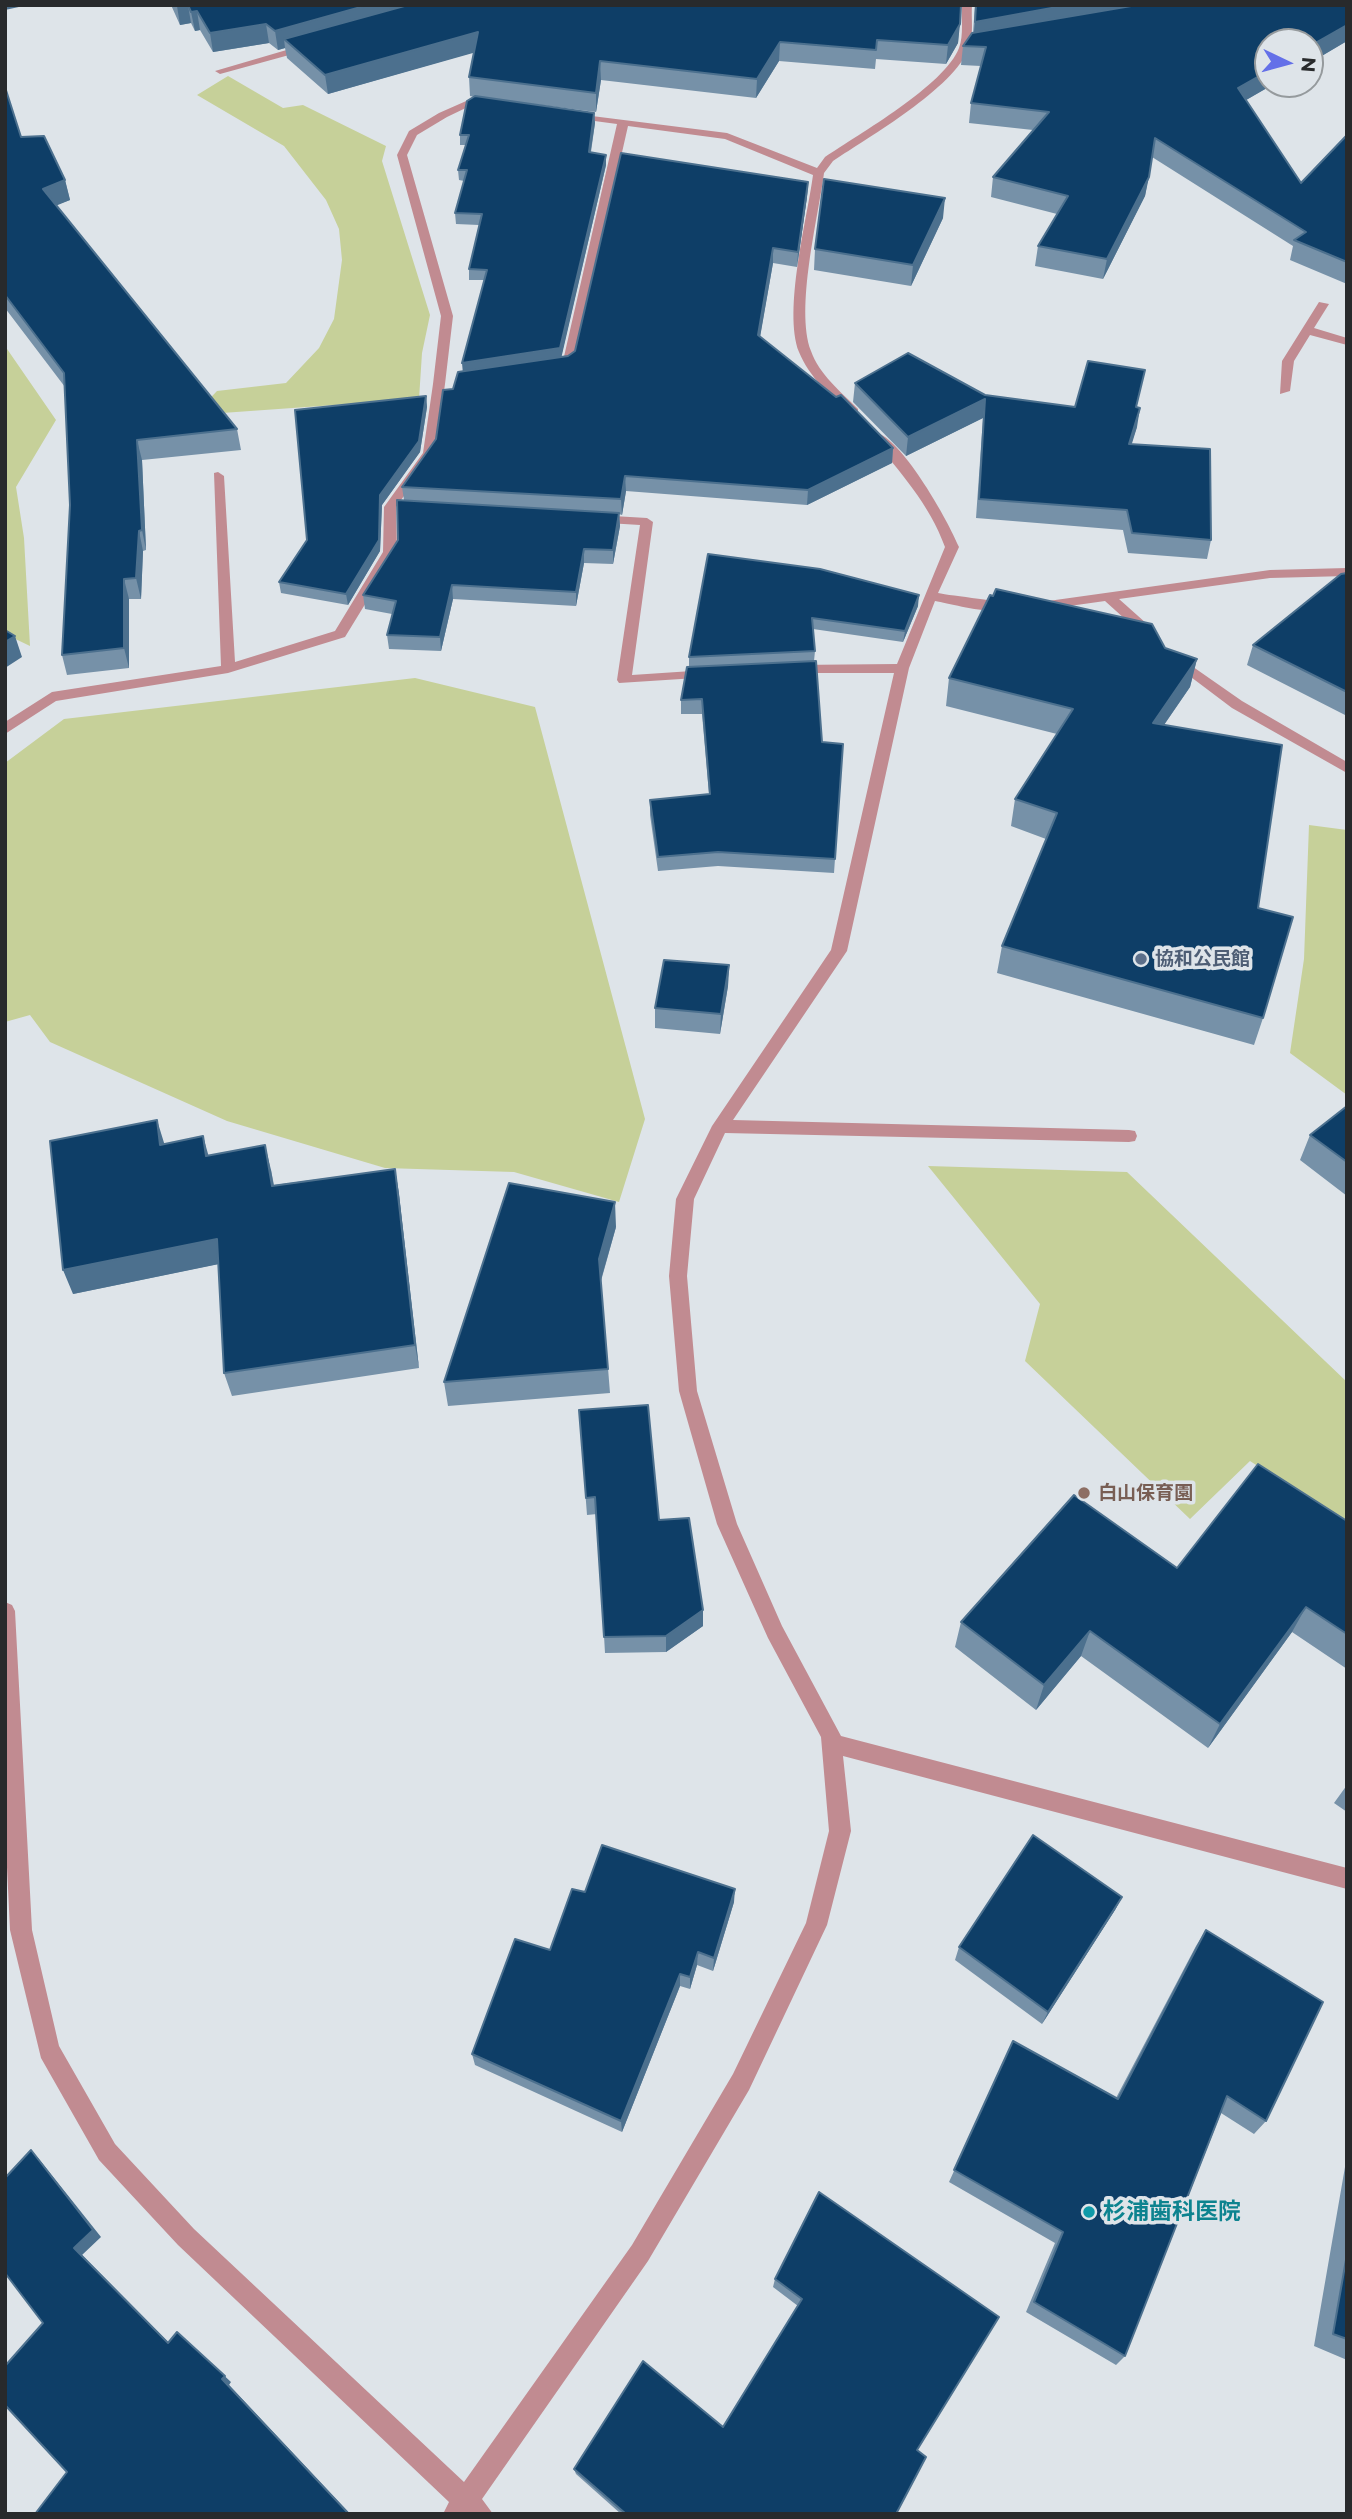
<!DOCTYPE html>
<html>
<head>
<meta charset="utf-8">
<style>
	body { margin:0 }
	#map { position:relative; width:1352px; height:2519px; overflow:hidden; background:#dee4e9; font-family:Montserrat,sans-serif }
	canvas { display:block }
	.frame { position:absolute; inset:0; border:7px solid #282a2c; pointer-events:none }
	.north { position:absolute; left:1254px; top:28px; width:70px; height:70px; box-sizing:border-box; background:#dee4e9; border:2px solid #959a9d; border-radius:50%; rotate:95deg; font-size:19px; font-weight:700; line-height:28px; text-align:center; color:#282a2c }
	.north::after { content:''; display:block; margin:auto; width:24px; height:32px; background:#6470e8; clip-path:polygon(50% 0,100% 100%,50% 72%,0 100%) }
</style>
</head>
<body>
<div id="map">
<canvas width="1352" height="2519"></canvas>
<div class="frame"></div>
<div class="north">N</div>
</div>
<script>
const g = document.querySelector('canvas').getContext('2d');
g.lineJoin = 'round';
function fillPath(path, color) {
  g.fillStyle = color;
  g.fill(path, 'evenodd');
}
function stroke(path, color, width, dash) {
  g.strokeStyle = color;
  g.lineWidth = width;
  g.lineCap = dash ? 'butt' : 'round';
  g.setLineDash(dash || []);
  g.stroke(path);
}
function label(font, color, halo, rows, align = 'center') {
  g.font = font + ' Montserrat,"Noto Sans JP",sans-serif';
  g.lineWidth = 7;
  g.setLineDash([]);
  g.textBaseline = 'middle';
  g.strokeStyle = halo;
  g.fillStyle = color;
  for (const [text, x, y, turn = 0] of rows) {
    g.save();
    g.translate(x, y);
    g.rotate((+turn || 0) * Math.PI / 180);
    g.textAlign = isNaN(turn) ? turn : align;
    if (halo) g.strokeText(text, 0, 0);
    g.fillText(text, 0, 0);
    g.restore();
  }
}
fillPath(new Path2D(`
	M 228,76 L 283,108 L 303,105 L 386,146 L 382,161 L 430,315 L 422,353 L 419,399 L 194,415 L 217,391 L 286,383 L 319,348 L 334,319 L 342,260 L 339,229 L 326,200 L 284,146 L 197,95 Z
	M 5,346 L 56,420 L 16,487 L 24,538 L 30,646 L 5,634 Z
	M 415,678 L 535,707 L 645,1119 L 619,1202 L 514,1172 L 385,1168 L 227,1121 L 50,1042 L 30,1015 L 5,1022 L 5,763 L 64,719 Z
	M 1309,825 L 1347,830 L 1347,1095 L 1290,1053 L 1304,959 Z
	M 928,1166 L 1127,1172 L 1347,1382 L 1347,1524 L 1250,1461 L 1190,1519 L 1025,1361 L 1040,1304 Z`), '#c6d099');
fillPath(new Path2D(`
	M 962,5 L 972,5 C 971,19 974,35 969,48 C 954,88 869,137 833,161 L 824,173 C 818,219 795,308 811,351 C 819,374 841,392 858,409 L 858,415 L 850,415 C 831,396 809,377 799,352 C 783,310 807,220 813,175 L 725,139 L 628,126 L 574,364 L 568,368 L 552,368 L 552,362 L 563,361 L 617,124 L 572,118 L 568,117 L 568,113 L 727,133 L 817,168 L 825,157 C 859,134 945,85 959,48 C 964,35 961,19 962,5 Z
	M 307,44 L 311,45 L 311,49 L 220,74 L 215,71 Z
	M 473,98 L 494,103 L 489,106 L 474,104 L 447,117 L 417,135 L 407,155 L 453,316 L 445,384 L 435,453 L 396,507 L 397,552 L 345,637 L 228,673 L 56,701 L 5,734 L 5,722 L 52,692 L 221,666 L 214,473 L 218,472 L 224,476 L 235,662 L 335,631 L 383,552 L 384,507 L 423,453 L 433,384 L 441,316 L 397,155 L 409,131 L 439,113 Z
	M 1319,302 L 1329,304 L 1314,328 L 1347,338 L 1347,345 L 1310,335 L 1294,361 L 1290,391 L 1280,394 L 1282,361 Z
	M 878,433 C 904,443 948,520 959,547 L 938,593 C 951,596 1007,601 1013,606 C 999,618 953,604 935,601 L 909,668 L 847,951 L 733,1120 L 1129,1130 L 1135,1131 L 1137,1136 L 1135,1141 L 1129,1142 L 725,1133 L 694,1199 L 687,1276 L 697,1391 L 737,1524 L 782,1626 L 841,1736 L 1347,1868 L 1347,1889 L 843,1756 L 851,1831 L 827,1925 L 749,2090 L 648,2261 L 482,2499 L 493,2514 L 443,2514 L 449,2502 L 178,2245 L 99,2160 L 41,2058 L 10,1930 L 5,1825 L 5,1602 L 12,1605 L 15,1611 L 32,1930 L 59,2046 L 115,2144 L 194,2229 L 464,2482 L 632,2245 L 733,2074 L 806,1923 L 829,1831 L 821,1737 L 768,1638 L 717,1524 L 679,1391 L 669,1276 L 676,1199 L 712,1126 L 831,950 L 894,673 L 794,673 L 787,669 L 794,665 L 897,664 L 945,547 C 929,503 900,473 872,437 Z
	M 596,515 L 647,518 L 653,522 L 632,675 L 707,670 L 714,674 L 712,677 L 619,683 L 617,680 L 640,525 L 591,522 L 591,516 Z
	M 1347,568 L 1347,576 L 1270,578 L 1119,599 L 1156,632 L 1156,638 L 1146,638 L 1105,601 L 1041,610 L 1034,606 L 1041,602 L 1270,570 Z
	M 1176,655 L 1242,701 L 1347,762 L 1347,773 L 1232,708 L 1171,662 L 1169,659 Z`), '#c18b91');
fillPath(new Path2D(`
	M 171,5 L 961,5 L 958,43 L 946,64 L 876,59 L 875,69 L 779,61 L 756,98 L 601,80 L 596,112 L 525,103 L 594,113 L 595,123 L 591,152 L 606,155 L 606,165 L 561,357 L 568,356 L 575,351 L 808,182 L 807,197 L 797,267 L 773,263 L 760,336 L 893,448 L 892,463 L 807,505 L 626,491 L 622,515 L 619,514 L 620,526 L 613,564 L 584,563 L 576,606 L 453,599 L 441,651 L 389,649 L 387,635 L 392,614 L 365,609 L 363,595 L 398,540 L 404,500 L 402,487 L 436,439 L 453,389 L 463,372 L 484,280 L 469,280 L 469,269 L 479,225 L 456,224 L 455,213 L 464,181 L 459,180 L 458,170 L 466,145 L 460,145 L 460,135 L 474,97 L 470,96 L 469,77 L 474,52 L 328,94 L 287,58 L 285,48 L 278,50 L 269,43 L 213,52 L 200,30 L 195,31 L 191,23 L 180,25 Z
	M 975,5 L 1347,5 L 1347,41 L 1246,100 L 1301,183 L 1347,135 L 1347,284 L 1290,260 L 1293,246 L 1152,157 L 1145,196 L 1103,279 L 1035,266 L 1038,246 L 1057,214 L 991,197 L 993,177 L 1033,130 L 969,123 L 971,103 L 981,66 L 961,65 L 963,46 L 973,33 Z
	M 5,87 L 21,137 L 65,180 L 70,200 L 56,205 L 237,429 L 241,450 L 142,460 L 146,550 L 143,551 L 141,599 L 129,599 L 129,668 L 67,675 L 62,655 L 70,505 L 65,387 L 5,308 Z
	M 943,218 L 911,286 L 814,270 L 815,249 Z
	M 855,383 L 985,395 L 1075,407 L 1137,407 L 1137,427 L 1131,444 L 1211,540 L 1207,559 L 1128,553 L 1123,530 L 976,518 L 983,418 L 906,456 L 853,402 Z
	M 426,396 L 427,407 L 420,452 L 382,505 L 380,551 L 348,605 L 281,593 L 279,582 Z
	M 708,554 L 918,606 L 903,642 L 813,629 L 815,651 L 814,661 L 822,742 L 843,744 L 834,873 L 718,866 L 658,871 L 650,815 L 650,800 L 709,794 L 702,714 L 681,714 L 681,700 L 689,667 L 689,657 Z
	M 1347,573 L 1347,716 L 1247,665 L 1253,645 Z
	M 1165,648 L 1197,659 L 1190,687 L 1164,725 L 1258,908 L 1263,1018 L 1254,1045 L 997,973 L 1002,946 L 1046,839 L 1011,826 L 1015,799 L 1057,734 L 946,706 L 949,678 Z
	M 729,965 L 728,986 L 720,1034 L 655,1028 L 655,1008 Z
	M 1347,1106 L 1347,1196 L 1300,1160 L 1310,1135 Z
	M 164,1144 L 271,1170 L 274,1185 L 395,1169 L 399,1194 L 419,1368 L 232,1396 L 224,1373 L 218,1264 L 73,1294 Z
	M 616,1227 L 601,1281 L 610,1393 L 448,1406 L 444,1382 Z
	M 579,1410 L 659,1520 L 703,1626 L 666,1652 L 605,1653 L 597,1514 L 587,1515 Z
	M 1347,1521 L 1347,1669 L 1292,1632 L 1208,1748 L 1081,1656 L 1036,1710 L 955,1647 L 961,1622 L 1177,1568 Z
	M 1347,1785 L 1347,1812 L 1334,1803 Z
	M 585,1892 L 734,1902 L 713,1971 L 697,1965 L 690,1989 L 680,1986 L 622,2132 L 475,2065 L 472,2054 L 550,1950 Z
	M 1122,1897 L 1115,1910 L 1042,2024 L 955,1960 L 959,1947 Z
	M 1206,1930 L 1266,2121 L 1254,2134 L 1221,2113 L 1125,2356 L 1116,2365 L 1026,2312 L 1055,2243 L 949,2182 L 1013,2041 L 1116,2098 L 1196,1946 Z
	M 1347,2166 L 1347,2360 L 1314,2346 L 1345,2167 Z
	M 819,2192 L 917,2450 L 896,2514 L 621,2514 L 576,2474 L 574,2469 L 723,2427 L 798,2306 L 773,2287 L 775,2279 Z`), '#7691a8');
fillPath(new Path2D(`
	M 5,5 L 28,5 L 5,10 Z
	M 188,5 L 191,23 L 180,25 L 177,6 Z
	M 368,5 L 448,5 L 284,39 L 285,48 L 278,50 L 275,31 Z
	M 1068,5 L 1169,5 L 973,41 L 975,22 Z
	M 197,11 L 200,30 L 195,31 L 191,12 Z
	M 266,24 L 269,43 L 213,52 L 210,33 Z
	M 960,24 L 958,43 L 946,64 L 948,45 Z
	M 1347,25 L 1347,41 L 1310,63 L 1310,46 Z
	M 478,32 L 480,51 L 328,94 L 325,75 Z
	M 780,42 L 779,61 L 756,98 L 757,79 Z
	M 600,61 L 601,80 L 596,112 L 596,93 Z
	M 1268,71 L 1268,84 L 1274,84 L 1234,107 L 1238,88 Z
	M 594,113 L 595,123 L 589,162 L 589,152 Z
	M 606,155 L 606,165 L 561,359 L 463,374 L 462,363 Z
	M 1149,177 L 1145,196 L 1103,279 L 1107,259 Z
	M 65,180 L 70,200 L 48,209 L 43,189 Z
	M 808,182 L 807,197 L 797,267 L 798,252 Z
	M 945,198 L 943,218 L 911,286 L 913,265 Z
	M 773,248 L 773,263 L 758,349 L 758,335 Z
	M 426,396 L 427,407 L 420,452 L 382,505 L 380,551 L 348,605 L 346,594 L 380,495 Z
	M 985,399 L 983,418 L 906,456 L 908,437 Z
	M 1140,408 L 1137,427 L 1126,463 L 1129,444 Z
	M 137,440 L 142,460 L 146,550 L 142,530 Z
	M 893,448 L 892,463 L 807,505 L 808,490 Z
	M 625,476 L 626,491 L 622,515 L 621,499 Z
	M 619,513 L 620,526 L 613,564 L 613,550 Z
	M 139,531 L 143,551 L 141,599 L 136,578 Z
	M 584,549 L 584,563 L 576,606 L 576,592 Z
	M 124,579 L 129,599 L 129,668 L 124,648 Z
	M 452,585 L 453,599 L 441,651 L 440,637 Z
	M 919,595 L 918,606 L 903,642 L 905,631 Z
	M 15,636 L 22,657 L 5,668 L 5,642 Z
	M 1197,659 L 1190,687 L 1146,751 L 1153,723 Z
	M 729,965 L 728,986 L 720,1034 L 721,1014 Z
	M 157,1120 L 165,1146 L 160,1145 Z
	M 203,1136 L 210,1161 L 206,1156 Z
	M 265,1145 L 271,1170 L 278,1211 L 272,1186 Z
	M 395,1169 L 399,1194 L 419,1368 L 415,1345 Z
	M 615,1202 L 616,1227 L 600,1283 L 599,1259 Z
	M 217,1239 L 224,1263 L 73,1294 L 63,1270 Z
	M 1306,1607 L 1292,1632 L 1208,1748 L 1220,1724 Z
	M 703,1610 L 703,1626 L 666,1652 L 666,1636 Z
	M 1090,1631 L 1081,1656 L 1036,1710 L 1044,1685 Z
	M 735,1889 L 734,1902 L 713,1971 L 714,1958 Z
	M 1122,1897 L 1115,1910 L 1042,2024 L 1048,2012 Z
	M 698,1952 L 697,1965 L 690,1989 L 690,1977 Z
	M 680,1974 L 680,1986 L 622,2132 L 621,2121 Z
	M 31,2150 L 39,2159 L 101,2237 L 82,2255 L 175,2349 L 168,2343 L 74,2248 Z
	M 184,2338 L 231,2382 L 229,2385 L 350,2514 L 349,2514 Z`), '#4c708e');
const building = new Path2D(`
	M 188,5 L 368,5 L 275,31 L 266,24 L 210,33 L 197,11 L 191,12 Z
	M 408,5 L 961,5 L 960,24 L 948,45 L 877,40 L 876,50 L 780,42 L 757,79 L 600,61 L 596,93 L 469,77 L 478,32 L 325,75 L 284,39 Z
	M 976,5 L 1068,5 L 975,22 Z
	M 1137,5 L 1347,5 L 1347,25 L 1310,46 L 1310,42 L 1268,42 L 1268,71 L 1238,88 L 1301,183 L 1347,135 L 1347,262 L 1294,240 L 1306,232 L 1155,138 L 1149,177 L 1107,259 L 1038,246 L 1068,196 L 993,177 L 1049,112 L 971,103 L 986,47 L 963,46 L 972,33 Z
	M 5,87 L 21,137 L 44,136 L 65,180 L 43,189 L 237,429 L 137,440 L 142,530 L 139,531 L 136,578 L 124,579 L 124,648 L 62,655 L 70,505 L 64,373 L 5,295 Z
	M 475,96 L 594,113 L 589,152 L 606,155 L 560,348 L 462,363 L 487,270 L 469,269 L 482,214 L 455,213 L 467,170 L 458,170 L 469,135 L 460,135 L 467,101 Z
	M 621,153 L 808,182 L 798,252 L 773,248 L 758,335 L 836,397 L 841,395 L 893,448 L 808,490 L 625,476 L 621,499 L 402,487 L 436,439 L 443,390 L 453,389 L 458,372 L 568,356 L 575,351 Z
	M 824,179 L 945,198 L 913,265 L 815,249 Z
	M 908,353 L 985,395 L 1075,407 L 1088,361 L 1145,370 L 1136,407 L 1140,408 L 1129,444 L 1210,449 L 1211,540 L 1132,533 L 1127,510 L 979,499 L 985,399 L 908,437 L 855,383 Z
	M 426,396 L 419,441 L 380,495 L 379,540 L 346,594 L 279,582 L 307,540 L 295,410 Z
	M 397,500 L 619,513 L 613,550 L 584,549 L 576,592 L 452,585 L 440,637 L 387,635 L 396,601 L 363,595 L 398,540 Z
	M 708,554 L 820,569 L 919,595 L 905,631 L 812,618 L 815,651 L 689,657 Z
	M 1347,573 L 1347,692 L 1253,645 L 1341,574 Z
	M 996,589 L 1152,624 L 1165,648 L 1197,659 L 1153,723 L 1282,745 L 1258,908 L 1293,917 L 1263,1018 L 1002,946 L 1057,813 L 1015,799 L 1073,709 L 949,678 L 990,595 L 993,596 Z
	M 5,630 L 15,636 L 5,642 Z
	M 816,661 L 822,742 L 843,744 L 835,859 L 718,852 L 658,857 L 650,800 L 710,794 L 702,699 L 681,700 L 687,667 Z
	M 664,960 L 729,965 L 721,1014 L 655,1008 Z
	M 1347,1106 L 1347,1162 L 1310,1135 Z
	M 157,1120 L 160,1145 L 203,1136 L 206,1156 L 265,1145 L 272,1186 L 395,1169 L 415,1345 L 224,1373 L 217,1239 L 63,1270 L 50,1141 Z
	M 509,1183 L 615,1202 L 599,1259 L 608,1369 L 444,1382 Z
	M 648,1405 L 659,1520 L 689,1518 L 703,1610 L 666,1636 L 604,1637 L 595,1497 L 586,1498 L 579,1410 Z
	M 1258,1464 L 1347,1521 L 1347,1634 L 1306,1607 L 1220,1724 L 1090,1631 L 1044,1685 L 961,1622 L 1074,1495 L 1177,1568 Z
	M 1033,1835 L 1122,1897 L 1048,2012 L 959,1947 Z
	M 602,1845 L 735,1889 L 714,1958 L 698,1952 L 690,1977 L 680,1974 L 621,2121 L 472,2054 L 515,1939 L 550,1950 L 572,1889 L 585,1892 Z
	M 1206,1930 L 1323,2002 L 1266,2121 L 1227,2096 L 1125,2356 L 1034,2302 L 1063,2232 L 954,2170 L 1013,2041 L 1118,2099 Z
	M 31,2150 L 93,2230 L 74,2248 L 168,2343 L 177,2332 L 225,2376 L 222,2379 L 349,2514 L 35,2514 L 67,2472 L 5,2405 L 5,2366 L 43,2323 L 5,2273 L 5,2178 Z
	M 819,2192 L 999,2317 L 917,2450 L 926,2457 L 896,2514 L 626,2514 L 574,2469 L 643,2361 L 723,2427 L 802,2299 L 775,2279 Z
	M 1347,2254 L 1347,2339 L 1333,2334 Z`);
fillPath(building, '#0e3e67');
stroke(building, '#4c708e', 2);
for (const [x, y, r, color] of [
	[1141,959,7,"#5c6f8a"],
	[1084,1493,7,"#8d6e63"],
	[1089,2212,7,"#0f9aa8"]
]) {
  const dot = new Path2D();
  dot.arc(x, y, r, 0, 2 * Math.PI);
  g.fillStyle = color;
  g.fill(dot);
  stroke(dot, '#dee4e9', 2.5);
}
label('bold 19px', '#4e5e75', '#dee4e9', [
	["協和公民館",1155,959]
], 'left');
label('bold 19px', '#785e54', '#dee4e9', [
	["白山保育園",1098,1493]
], 'left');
label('bold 23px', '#0d838f', '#dee4e9', [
	["杉浦歯科医院",1103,2212]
], 'left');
</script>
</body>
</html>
